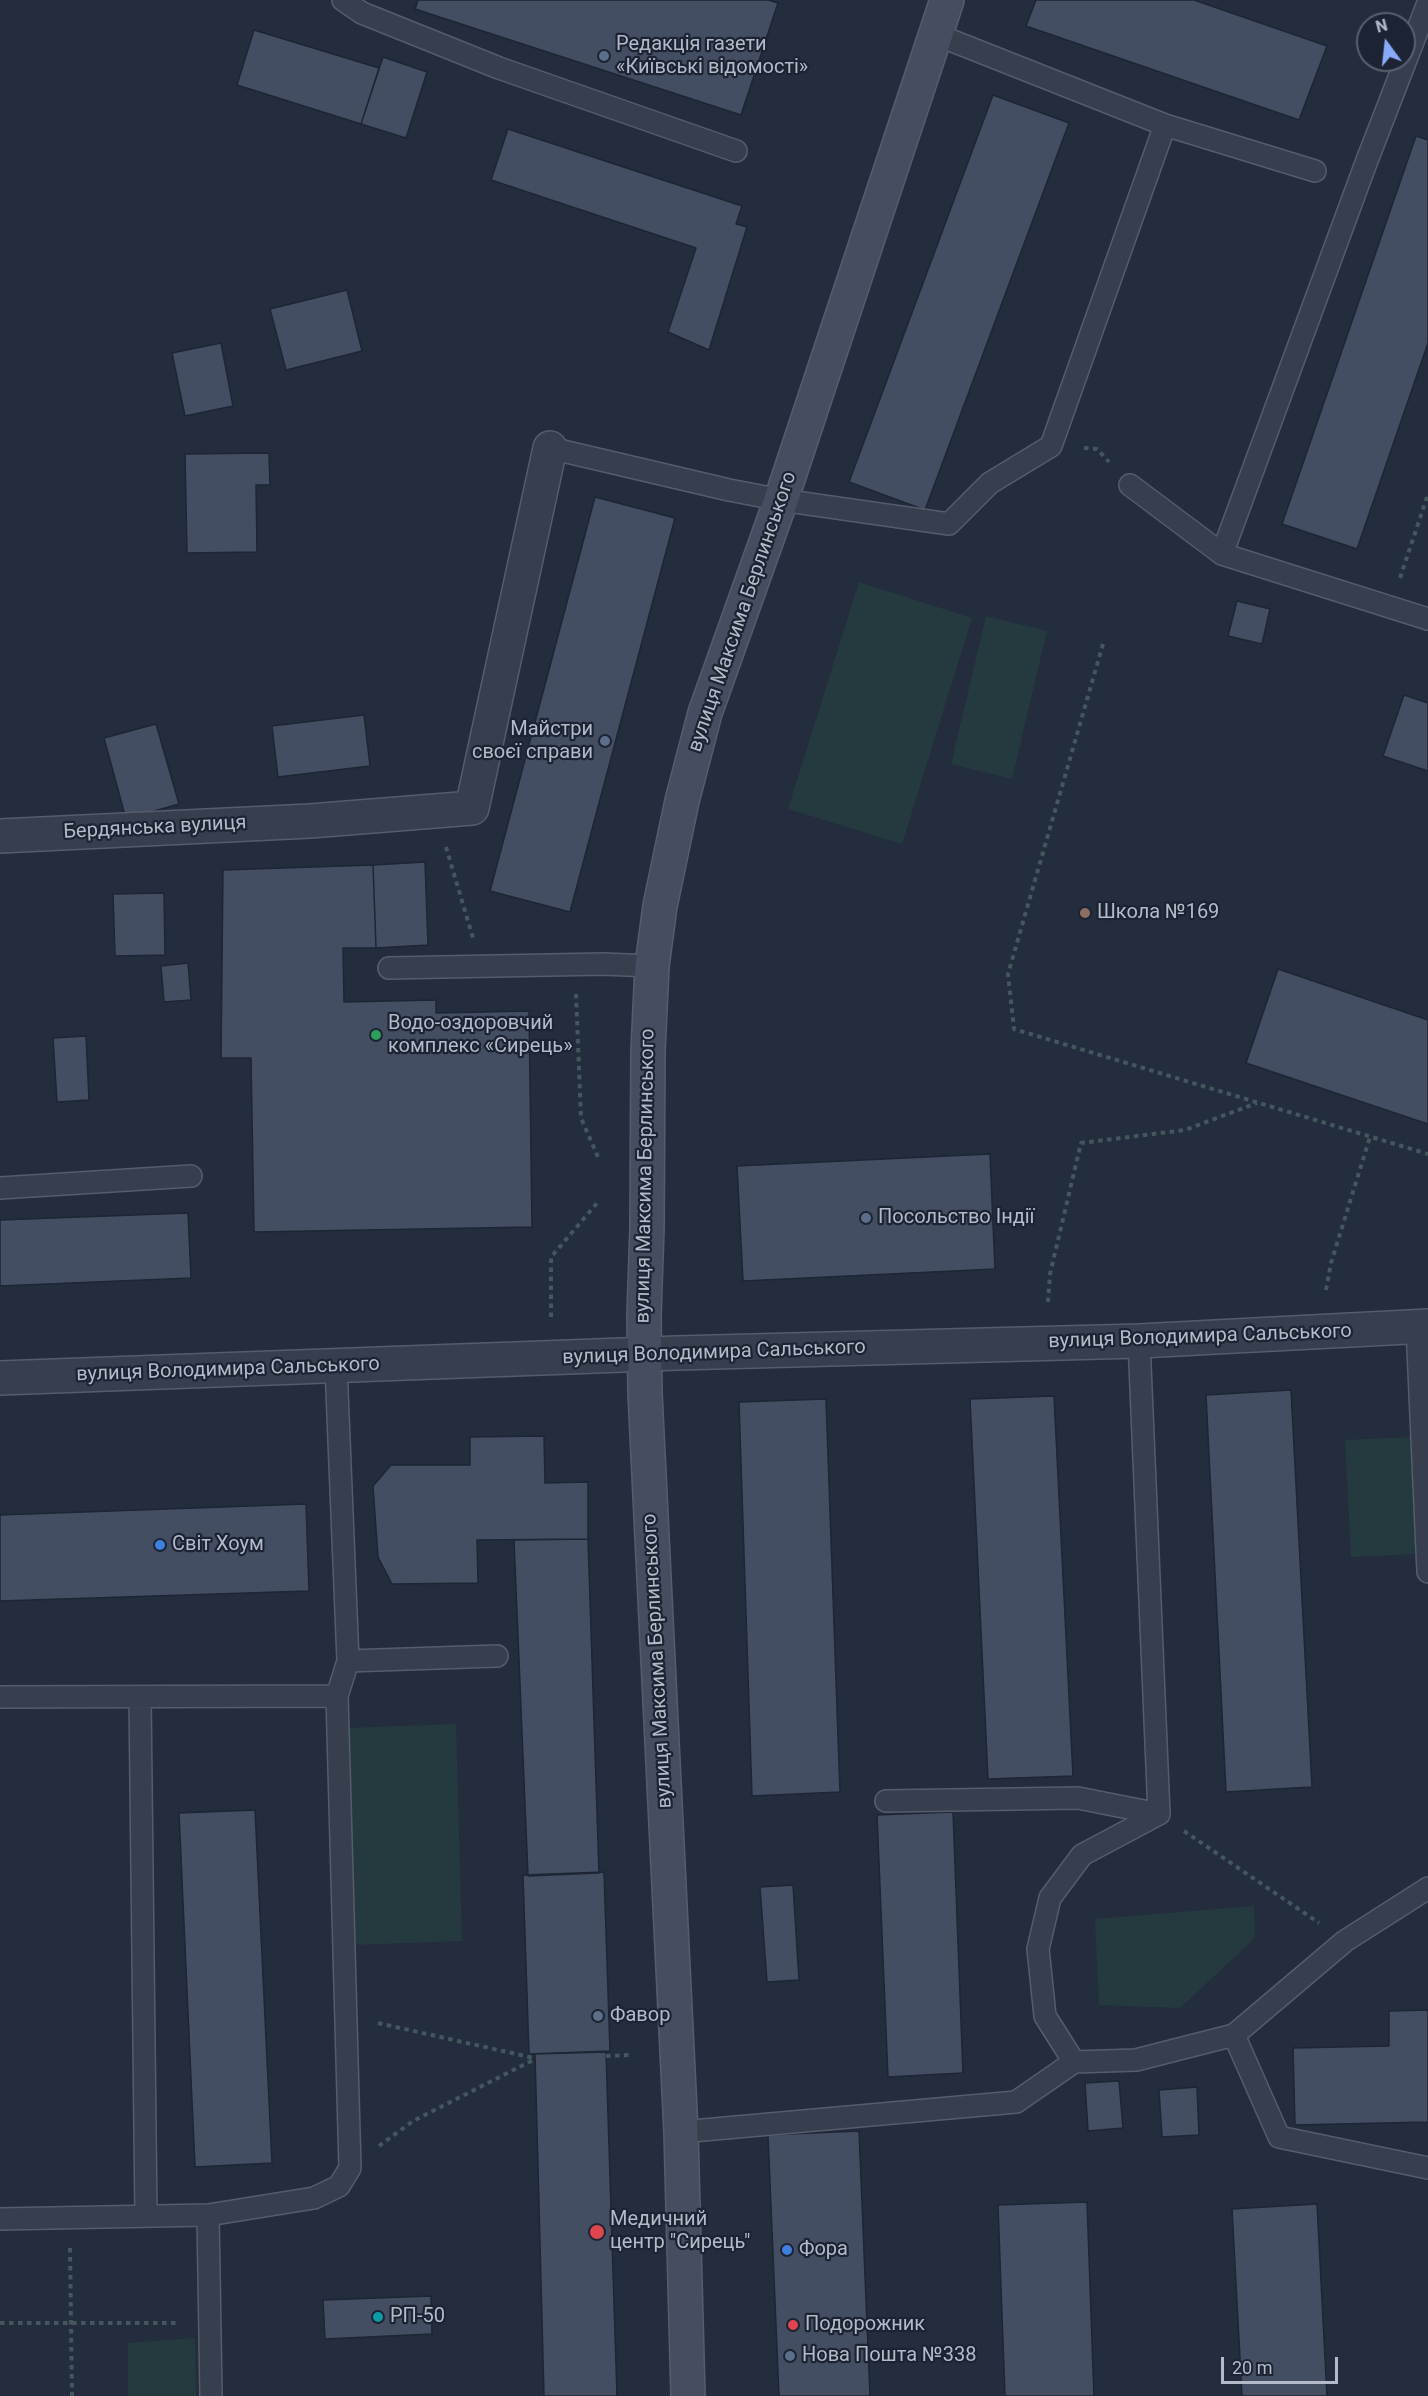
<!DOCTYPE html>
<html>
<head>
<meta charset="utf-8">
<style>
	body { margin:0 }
	#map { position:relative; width:1428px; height:2396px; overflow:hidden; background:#232d3e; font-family:Roboto,sans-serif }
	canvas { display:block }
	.north { position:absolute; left:1356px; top:12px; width:60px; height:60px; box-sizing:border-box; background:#1c2433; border:2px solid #58606f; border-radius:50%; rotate:345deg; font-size:16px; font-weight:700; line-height:24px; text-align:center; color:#b3bac9 }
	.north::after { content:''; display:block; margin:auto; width:21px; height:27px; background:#87abfa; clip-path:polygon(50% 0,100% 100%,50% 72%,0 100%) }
	.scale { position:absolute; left:1221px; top:2357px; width:117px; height:27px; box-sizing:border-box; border:3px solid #b3bac9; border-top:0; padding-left:8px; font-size:18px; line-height:21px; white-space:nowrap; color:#b3bac9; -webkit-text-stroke:4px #1c2433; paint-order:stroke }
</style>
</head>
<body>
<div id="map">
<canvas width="1428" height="2396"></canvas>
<div class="north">N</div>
<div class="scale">20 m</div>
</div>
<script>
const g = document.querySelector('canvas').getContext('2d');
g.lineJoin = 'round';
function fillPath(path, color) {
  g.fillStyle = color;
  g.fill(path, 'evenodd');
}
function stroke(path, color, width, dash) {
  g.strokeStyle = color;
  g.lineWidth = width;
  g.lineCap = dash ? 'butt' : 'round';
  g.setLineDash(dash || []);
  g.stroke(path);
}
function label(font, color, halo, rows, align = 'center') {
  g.font = font + ' Roboto,sans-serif';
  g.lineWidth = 4.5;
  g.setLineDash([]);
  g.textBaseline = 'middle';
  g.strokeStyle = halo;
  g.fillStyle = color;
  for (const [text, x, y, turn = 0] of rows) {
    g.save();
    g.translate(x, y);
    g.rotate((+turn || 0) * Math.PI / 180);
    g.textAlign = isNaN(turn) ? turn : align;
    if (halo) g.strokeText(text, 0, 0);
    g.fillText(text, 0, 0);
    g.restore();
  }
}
fillPath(new Path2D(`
	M 859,582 L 972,618 L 902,844 L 788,809 Z
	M 986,616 L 1047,631 L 1012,779 L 951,764 Z
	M 1412,1437 L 1418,1554 L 1351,1557 L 1345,1440 Z
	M 456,1724 L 462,1941 L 353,1945 L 346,1728 Z
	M 1254,1906 L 1255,1938 L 1180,2008 L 1099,2005 L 1095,1919 Z
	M 195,2338 L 196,2396 L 128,2396 L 128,2343 Z`), '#253a3f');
const building = new Path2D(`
	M 418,0 L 768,0 L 778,3 L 741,115 L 415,9 Z
	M 1036,0 L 1194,0 L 1327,46 L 1299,120 L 1026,26 Z
	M 254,30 L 379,68 L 361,124 L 237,85 Z
	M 383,57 L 427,72 L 406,138 L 361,124 Z
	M 993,95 L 1069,123 L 925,510 L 849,482 Z
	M 508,129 L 742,206 L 736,224 L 747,227 L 709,350 L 668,332 L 696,248 L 491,180 Z
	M 1416,136 L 1428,140 L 1428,343 L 1357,549 L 1282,524 Z
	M 347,290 L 362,351 L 286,370 L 270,309 Z
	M 221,343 L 233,406 L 185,416 L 172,353 Z
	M 269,453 L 270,485 L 256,485 L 257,552 L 187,553 L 185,454 Z
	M 595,497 L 675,518 L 570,912 L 490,891 Z
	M 1237,601 L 1270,609 L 1262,644 L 1228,636 Z
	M 1404,695 L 1428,703 L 1428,771 L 1383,756 Z
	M 364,715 L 370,766 L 278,777 L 272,726 Z
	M 156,724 L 179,804 L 126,819 L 104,738 Z
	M 425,862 L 428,945 L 376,948 L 373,865 Z
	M 373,865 L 376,948 L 343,948 L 344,1002 L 436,1000 L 436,1013 L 529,1011 L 532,1227 L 254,1232 L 251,1058 L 221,1058 L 223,870 Z
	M 164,893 L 165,955 L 115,956 L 113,894 Z
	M 188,963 L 191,1000 L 164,1002 L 161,966 Z
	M 1278,969 L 1428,1020 L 1428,1124 L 1246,1063 Z
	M 86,1036 L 89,1100 L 57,1102 L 53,1038 Z
	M 990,1154 L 995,1269 L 743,1281 L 737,1166 Z
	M 188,1213 L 191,1278 L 0,1286 L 0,1220 Z
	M 1291,1390 L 1312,1787 L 1226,1792 L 1206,1395 Z
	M 1054,1396 L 1073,1776 L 988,1779 L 970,1399 Z
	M 826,1399 L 840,1792 L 752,1796 L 739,1402 Z
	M 544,1436 L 545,1483 L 588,1482 L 588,1539 L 477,1540 L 478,1583 L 392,1584 L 378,1557 L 373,1486 L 391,1465 L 470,1465 L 470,1437 Z
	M 306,1504 L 309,1591 L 0,1601 L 0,1515 Z
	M 588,1539 L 599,1873 L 528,1876 L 514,1540 Z
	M 255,1810 L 272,2163 L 195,2167 L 179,1813 Z
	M 953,1812 L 963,2073 L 888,2077 L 877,1815 Z
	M 604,1872 L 610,2051 L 529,2054 L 523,1875 Z
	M 793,1885 L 799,1980 L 767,1982 L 760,1887 Z
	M 1428,2010 L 1428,2122 L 1295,2125 L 1293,2048 L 1389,2046 L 1389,2011 Z
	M 606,2052 L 617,2396 L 544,2396 L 535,2054 Z
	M 1119,2081 L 1123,2128 L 1088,2131 L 1085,2083 Z
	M 1197,2087 L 1199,2135 L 1162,2137 L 1159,2090 Z
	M 859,2131 L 870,2396 L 779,2396 L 768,2135 Z
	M 1087,2202 L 1094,2396 L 1005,2396 L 998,2205 Z
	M 1317,2204 L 1327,2396 L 1242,2396 L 1232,2209 Z
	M 431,2296 L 432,2334 L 325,2339 L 323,2300 Z`);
fillPath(building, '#444e62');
stroke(building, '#1e2635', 1.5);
const lane = new Path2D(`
	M 343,0 L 362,13 L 499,68 L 736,151
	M 935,34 L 1165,125 L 1315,171
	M 550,448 L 729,490 L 781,500 L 949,524 L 990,483 L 1051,446 L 1165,125
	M 1130,485 L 1222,554 L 1428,619
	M 1222,554 L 1366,163 L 1428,3
	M 389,968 L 603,964 L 652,966
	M 0,1188 L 191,1176
	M 1417,1327 L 1428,1572
	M 1139,1341 L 1159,1814
	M 348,1661 L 497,1656
	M 0,1697 L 337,1696
	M 140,1697 L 146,2216
	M 886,1801 L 1078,1798 L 1159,1814
	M 1234,2035 L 1279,2137 L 1428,2168
	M 1074,2062 L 1045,2016 L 1038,1949 L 1050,1898 L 1082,1855 L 1159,1814
	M 681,2132 L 1016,2102 L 1074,2062 L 1136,2060 L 1234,2035 L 1345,1941 L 1428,1888
	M 208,2215 L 211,2396
	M 0,2219 L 208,2215 L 314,2198 L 339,2186 L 350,2168 L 337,1696 L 348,1661 L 336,1366`);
const street = new Path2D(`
	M 0,836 L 310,821 L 472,808 L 550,448
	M 0,1378 L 677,1353 L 1139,1341 L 1428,1326`);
const secondary = new Path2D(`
	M 688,2396 L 681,2132 L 645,1393 L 644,1315 L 647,1228 L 648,1051 L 652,966 L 660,906 L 682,801 L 705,713 L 781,500 L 947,0`);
stroke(lane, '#555d6c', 24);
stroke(street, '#555d6c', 36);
stroke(secondary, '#555d6c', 36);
stroke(new Path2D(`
	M 1084,448 L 1097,449 L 1109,462
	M 1400,578 L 1428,494
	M 1103,644 L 1008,974 L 1014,1029 L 1428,1154
	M 446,847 L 473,938
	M 576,994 L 581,1118 L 598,1157
	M 1326,1290 L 1331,1263 L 1370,1137
	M 1048,1302 L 1050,1274 L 1081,1143 L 1185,1130 L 1257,1103
	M 551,1317 L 551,1257 L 598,1202
	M 1184,1831 L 1319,1923
	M 378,2023 L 534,2058
	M 606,2056 L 630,2055
	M 379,2146 L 413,2121 L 535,2059
	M 70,2248 L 72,2396
	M 0,2323 L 179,2323`), '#43575c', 4, [4.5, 4.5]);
stroke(lane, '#373f4e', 21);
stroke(street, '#373f4e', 33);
stroke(secondary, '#454e61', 33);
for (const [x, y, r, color] of [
	[604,56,6,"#5c6f8a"],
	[605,741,6,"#5c6f8a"],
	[1085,913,6,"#8d6e63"],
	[376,1035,6,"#2e9e5b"],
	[866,1218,6,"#5c6f8a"],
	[160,1545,6,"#3f7fe0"],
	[598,2016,6,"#5c6f8a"],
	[597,2232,8,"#e0444e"],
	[787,2250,6,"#3f7fe0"],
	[378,2317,6,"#0f9aa8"],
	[793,2325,6,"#e0444e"],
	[790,2356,6,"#5c6f8a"]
]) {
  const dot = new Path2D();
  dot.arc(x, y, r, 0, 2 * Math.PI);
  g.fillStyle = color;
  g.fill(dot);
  stroke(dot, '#1c2433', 2);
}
label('20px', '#b3bac9', '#1c2433', [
	["Редакція газети",616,45],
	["«Київські відомості»",616,68],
	["Майстри",593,730,"right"],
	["своєї справи",593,753,"right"],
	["Школа №169",1097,913],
	["Водо-оздоровчий",388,1024],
	["комплекс «Сирець»",388,1047],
	["Посольство Індії",878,1218],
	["Світ Хоум",172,1545],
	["Фавор",610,2016],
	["Медичний",610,2220],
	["центр \"Сирець\"",610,2243],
	["Фора",799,2250],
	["РП-50",390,2317],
	["Подорожник",805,2325],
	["Нова Пошта №338",802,2356]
], 'left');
label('20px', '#b3bac9', '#1c2433', [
	["вулиця Максима Берлинського",743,612,-71],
	["Бердянська вулиця",155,828,-3],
	["вулиця Максима Берлинського",646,1176,-89],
	["вулиця Володимира Сальського",1200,1337,-2],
	["вулиця Володимира Сальського",714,1353,-2],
	["вулиця Володимира Сальського",228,1370,-2],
	["вулиця Максима Берлинського",658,1661,-93]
]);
</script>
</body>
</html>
